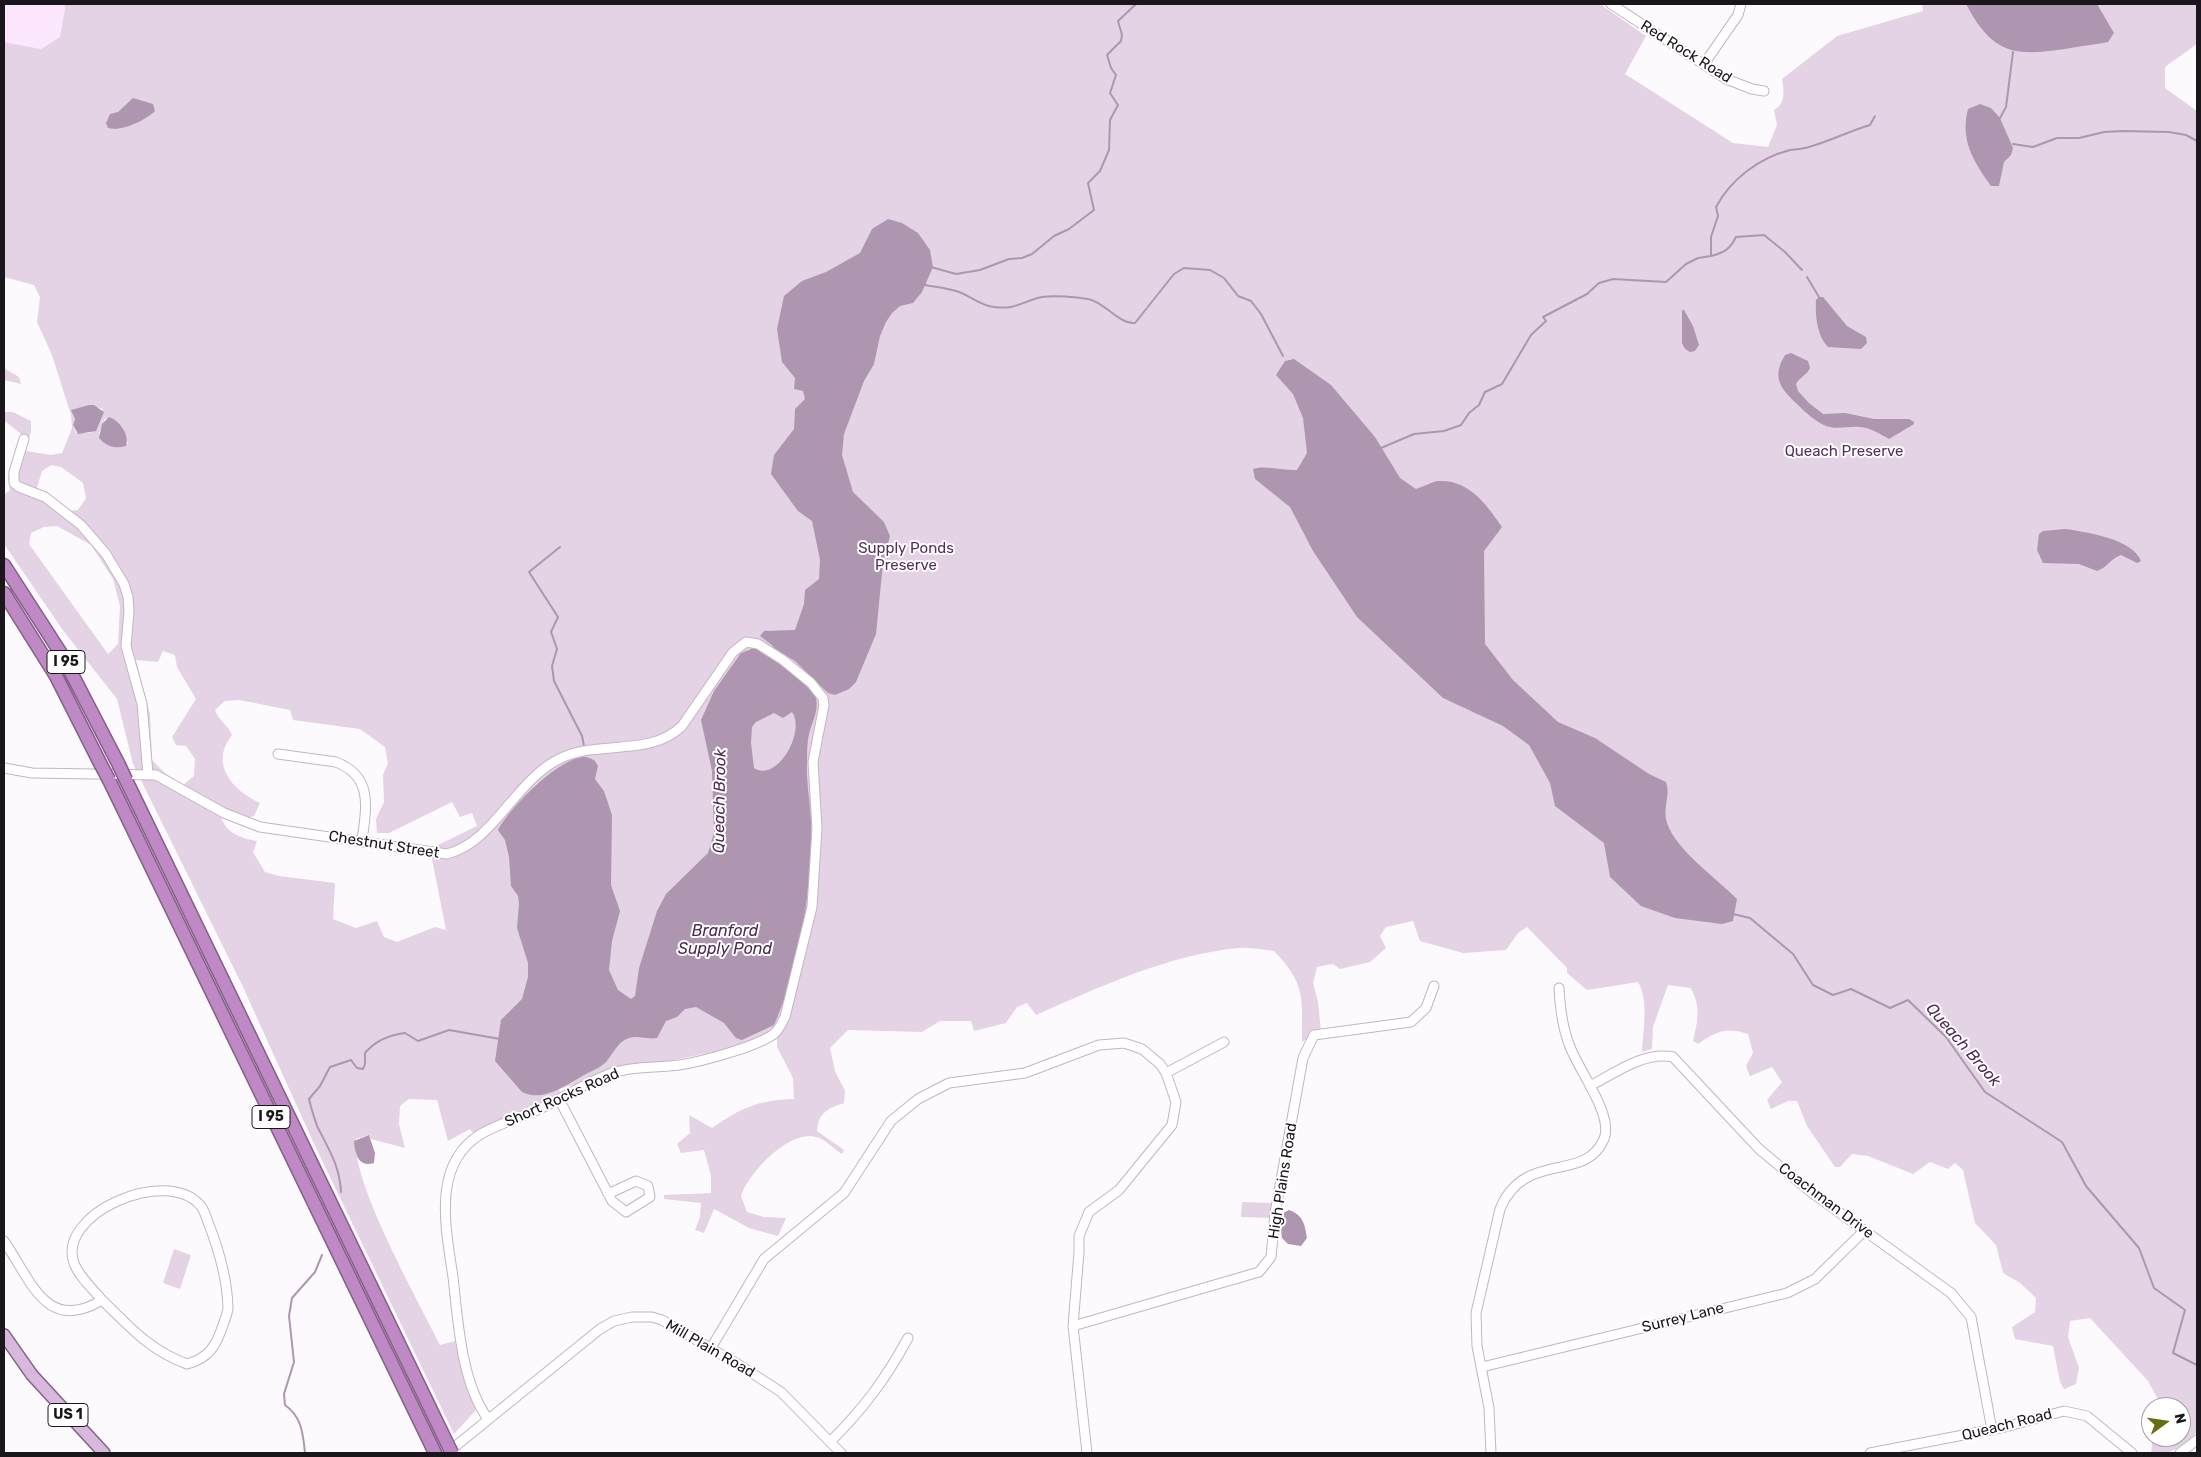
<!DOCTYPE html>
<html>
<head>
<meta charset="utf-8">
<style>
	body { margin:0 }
	#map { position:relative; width:2201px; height:1457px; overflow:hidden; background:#fdfafe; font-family:Rubik,sans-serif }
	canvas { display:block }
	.frame { position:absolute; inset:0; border:5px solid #1b161c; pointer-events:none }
	.north { position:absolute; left:2141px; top:1397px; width:50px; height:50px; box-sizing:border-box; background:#fff; border:1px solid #a4a2a4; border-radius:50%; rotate:76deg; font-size:14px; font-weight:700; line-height:20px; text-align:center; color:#1b161c }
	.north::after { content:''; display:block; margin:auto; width:18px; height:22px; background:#696e13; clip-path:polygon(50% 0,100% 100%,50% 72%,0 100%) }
</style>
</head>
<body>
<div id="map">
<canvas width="2201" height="1457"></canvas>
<div class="frame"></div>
<div class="north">N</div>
</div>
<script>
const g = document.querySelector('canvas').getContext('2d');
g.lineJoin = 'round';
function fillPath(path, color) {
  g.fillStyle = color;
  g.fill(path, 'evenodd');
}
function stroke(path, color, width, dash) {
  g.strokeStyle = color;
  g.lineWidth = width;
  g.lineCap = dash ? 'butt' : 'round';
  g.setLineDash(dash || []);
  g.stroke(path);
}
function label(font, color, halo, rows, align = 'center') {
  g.font = font + ' Rubik,sans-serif';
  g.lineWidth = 4;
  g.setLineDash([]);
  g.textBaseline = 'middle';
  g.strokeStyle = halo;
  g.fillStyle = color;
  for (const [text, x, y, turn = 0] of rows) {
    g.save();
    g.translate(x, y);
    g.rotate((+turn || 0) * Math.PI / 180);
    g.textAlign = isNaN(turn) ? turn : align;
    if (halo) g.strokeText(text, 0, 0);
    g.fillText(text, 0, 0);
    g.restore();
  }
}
fillPath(new Path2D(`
	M 4,4 L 64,4 L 65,9 L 61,37 L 41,49 L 4,42 Z`), '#fce7fe');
fillPath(new Path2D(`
	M 64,4 L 1600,4 L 1646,36 L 1625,74 L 1733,143 L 1768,147 L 1777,125 L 1774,110 C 1786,104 1784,90 1782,79 L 1837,36 L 1923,11 L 1922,4 L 2197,4 L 2197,44 L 2165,67 L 2165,88 L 2197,111 L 2197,1432 C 2184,1446 2170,1456 2151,1453 L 2153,1437 L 2181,1437 L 2181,1407 L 2162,1407 L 2148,1381 L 2090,1318 L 2070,1321 L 2068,1337 L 2079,1368 L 2076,1384 L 2064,1389 L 2060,1382 L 2053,1346 L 2015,1339 L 2012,1327 L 2035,1312 L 2036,1298 L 2020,1283 L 2003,1273 L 1996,1245 L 1975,1223 L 1963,1170 L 1955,1163 L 1948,1169 L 1930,1162 L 1913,1174 L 1868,1156 L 1852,1154 L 1840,1167 L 1835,1167 L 1807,1126 L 1797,1101 L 1788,1101 L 1771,1109 L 1767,1100 L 1782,1082 L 1772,1067 L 1750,1076 L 1746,1066 L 1753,1053 L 1748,1034 C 1726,1027 1717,1031 1698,1044 L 1693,1041 C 1698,1020 1701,1008 1691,988 L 1668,985 L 1653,1027 L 1652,1049 L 1642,1052 C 1643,1031 1649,1000 1638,982 L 1587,990 L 1567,973 L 1567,968 L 1527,927 L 1518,933 L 1506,950 L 1463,953 L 1420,941 L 1413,921 L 1386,927 L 1380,936 L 1386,948 L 1370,962 L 1340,969 L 1333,964 L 1317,967 L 1313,983 L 1318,1002 L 1321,1031 L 1302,1042 C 1302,998 1306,984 1274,951 C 1263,950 1250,947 1239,948 C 1167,955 1102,986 1036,1015 L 1027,1003 L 1017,1007 L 1006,1023 L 974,1031 L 971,1021 L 940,1021 L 922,1032 L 848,1030 L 830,1048 L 835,1071 L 845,1091 L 844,1103 C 828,1108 818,1113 817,1131 L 844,1150 L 842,1154 C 834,1149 825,1139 816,1137 C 790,1129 748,1173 741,1196 L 747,1212 L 764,1217 L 786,1218 L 778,1236 L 749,1228 L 714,1209 L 704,1233 L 695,1230 L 700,1217 L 701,1203 L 664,1199 L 664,1195 L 711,1193 L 711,1176 L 704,1150 L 681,1153 L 677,1144 L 690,1133 L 689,1115 L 712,1128 C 741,1108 758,1100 794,1099 L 793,1078 L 777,1047 L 777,1039 L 620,1071 L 559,1089 L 561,1093 L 473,1133 L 470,1129 L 448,1141 L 437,1100 L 409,1099 L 400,1106 L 399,1124 L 405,1148 L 371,1139 L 368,1135 L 356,1139 C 351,1182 419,1302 440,1345 L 455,1341 L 463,1375 L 477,1409 L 454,1434 L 315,1146 L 243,987 L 133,764 L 117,699 L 62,629 L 4,544 L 4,495 L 10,490 L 8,477 L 21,434 L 6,422 L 4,422 L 4,412 L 13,412 L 31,421 L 31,431 L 26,451 L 51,455 L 62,453 L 72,428 L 71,415 L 52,355 L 37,322 L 40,297 L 34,285 L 4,277 L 4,42 L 41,49 L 60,37 L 65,9 ZM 89,405 L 103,409 L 90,433 L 76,433 L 73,425 L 75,419 L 73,414 ZM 105,418 L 125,434 L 128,444 L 99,434 ZM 51,465 L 61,467 L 83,483 L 86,498 L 78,510 L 68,511 L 60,502 L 37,488 L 42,471 ZM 57,526 L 91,545 L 113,579 L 120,606 L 118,644 L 108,654 L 29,544 L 31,533 L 44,527 ZM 163,651 L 175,655 L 177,667 L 196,699 L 172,737 L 176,745 L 186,746 L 195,759 L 194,776 L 183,785 L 165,773 L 152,760 L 150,714 L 136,660 L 158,662 ZM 239,700 L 290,710 L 293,720 L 360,729 L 385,747 L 388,763 L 383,775 L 384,802 L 376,819 L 377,833 L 389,833 L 452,802 L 460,817 L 472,813 L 477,826 L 430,849 L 446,930 L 435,927 L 397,942 L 384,937 L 377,921 L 356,928 L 333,919 L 335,883 L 279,876 L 265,872 L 253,852 L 257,841 C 241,838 227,834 221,817 L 225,808 L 245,818 L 254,816 L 260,803 C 232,790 209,764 232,735 C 228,725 219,721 215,710 L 225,701 Z
	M 4,368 L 19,377 L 21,384 L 4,380 Z
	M 1242,1202 L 1271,1203 L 1270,1218 L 1241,1217 Z
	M 174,1249 L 191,1255 L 180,1289 L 163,1283 Z`), '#e3d3e5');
fillPath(new Path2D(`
	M 1966,4 L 2097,4 L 2114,33 L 2108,42 C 2093,45 2080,46 2065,49 C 2013,57 1992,53 1966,4 Z
	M 133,98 L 153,104 L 155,111 C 146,120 122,132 108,128 L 106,123 L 110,114 L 118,112 Z
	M 1980,104 L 1991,108 L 2000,118 L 2013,148 L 2011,155 L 2004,162 L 1999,186 L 1991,186 C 1973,161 1960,140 1968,109 Z
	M 888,219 L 902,223 L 918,233 L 930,250 L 933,267 L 922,292 L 913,303 L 900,306 L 892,313 L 886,322 L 880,336 L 874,364 L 864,381 L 844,434 L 842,455 L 853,492 L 884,522 L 890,536 L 883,563 L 876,634 L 856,682 L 849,689 L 835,695 L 828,693 L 795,661 L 777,650 L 772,657 C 782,666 813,685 816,698 C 819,711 812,722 809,734 C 807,743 807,752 807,761 C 806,781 810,801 811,821 C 812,888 801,964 774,1025 L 742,1040 L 736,1038 L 724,1023 L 696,1007 L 685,1009 L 677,1017 L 666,1021 L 657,1038 C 645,1040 635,1033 623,1041 C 616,1046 612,1055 606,1062 C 600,1068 594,1070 586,1074 C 567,1084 544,1103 522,1092 L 495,1061 L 501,1020 L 522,999 L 528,977 L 528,963 L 517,928 L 519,904 L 518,896 L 511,886 L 509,857 L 505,840 L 498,830 C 510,808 558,758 584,757 C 588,757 592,759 595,761 L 598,766 L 595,779 L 604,791 L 612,815 L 611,885 L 620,911 L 612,941 L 609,970 L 618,990 L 631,999 L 635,996 L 639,968 L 657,911 L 666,894 L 708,853 L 714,833 L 712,771 L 701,720 L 714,691 L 741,653 L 754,648 L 761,649 L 769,654 L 773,646 L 760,636 L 764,631 L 795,630 L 804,604 L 805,590 L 819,579 L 820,560 L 812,521 L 798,511 L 771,474 L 774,455 L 794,429 L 795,409 L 805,399 L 803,391 L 794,389 L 795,378 L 782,362 L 777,329 L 784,296 L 802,281 L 826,272 L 860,253 L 872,229 ZM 792,712 C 806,732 777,783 754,768 L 751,743 L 752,727 L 756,722 L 774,713 L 783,718 Z
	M 1819,297 L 1823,297 L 1847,326 L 1866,337 L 1867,343 L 1861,349 L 1828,347 C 1817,336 1815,315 1816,300 Z
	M 1682,310 L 1684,310 L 1693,326 L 1699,345 L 1695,351 L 1690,352 L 1685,349 L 1682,343 Z
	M 1791,353 L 1808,361 L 1810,368 C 1807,375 1800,377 1796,384 L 1798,391 L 1809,403 L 1823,414 L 1845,413 L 1874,419 L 1909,419 L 1914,422 L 1914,424 L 1889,439 C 1880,434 1871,428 1860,427 C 1848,426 1838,430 1826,426 C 1815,421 1806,413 1798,405 C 1781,389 1771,378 1785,355 Z
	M 1294,359 L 1331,385 L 1375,437 L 1400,478 L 1416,489 C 1423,487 1431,482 1438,481 C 1469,479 1487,505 1502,527 L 1484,551 L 1485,644 L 1513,680 L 1558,722 L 1595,738 L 1649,774 L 1666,782 C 1671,795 1662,809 1667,823 C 1676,850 1716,878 1737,899 L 1733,921 L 1722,924 L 1675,918 L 1641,906 L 1610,877 L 1604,843 L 1555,806 L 1550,783 L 1529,745 L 1503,726 L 1443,698 L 1357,617 L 1313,551 L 1290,507 L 1255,479 L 1253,469 C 1268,465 1281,471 1297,470 L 1307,453 L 1303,418 L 1293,394 L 1276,375 L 1285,361 Z
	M 89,405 L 94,405 L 104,412 L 96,431 L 78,434 L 73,425 L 75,419 L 71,410 Z
	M 109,417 C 119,420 130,435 126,446 C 115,449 107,447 99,438 L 102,424 Z
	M 2065,529 C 2087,532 2133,539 2141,561 L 2137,563 L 2121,555 C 2110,559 2108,567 2097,571 L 2079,564 L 2043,563 L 2037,550 L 2039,534 L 2043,531 Z
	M 369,1135 L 375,1153 L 374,1163 C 358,1168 355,1153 354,1141 Z
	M 1289,1210 C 1303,1215 1305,1224 1307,1238 L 1301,1246 L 1288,1244 L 1282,1238 L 1281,1230 L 1283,1213 Z`), '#ae96b1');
stroke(new Path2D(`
	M 2000,118 L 2006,107 L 2013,52
	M 2013,144 L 2033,147 L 2057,138 L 2079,138 L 2104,132 L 2123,131 L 2169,132 L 2186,135 L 2197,141
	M 1711,256 C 1724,253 1730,249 1736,237 L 1764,235 L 1785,252 L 1802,270
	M 931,267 L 956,274 L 980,270 L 1009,259 L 1022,258 L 1032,254 L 1054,236 L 1069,229 L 1094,210 L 1088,183 L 1100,171 L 1109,150 L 1110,120 L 1118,105 L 1110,93 L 1116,75 L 1111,68 L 1107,55 L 1121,41 L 1122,35 L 1118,21 L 1136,4
	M 1807,277 L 1819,297
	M 925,285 C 936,287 948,288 959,292 C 970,296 982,306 994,307 C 1016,310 1023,301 1042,297 C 1054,295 1076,297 1088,299 C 1105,302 1118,324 1135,323 L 1174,274 L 1184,268 L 1210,270 L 1224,278 L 1238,296 L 1251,301 L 1261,314 L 1283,356
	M 1381,448 L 1414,434 L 1444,431 L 1461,425 L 1469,413 L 1479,405 L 1485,392 L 1502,384 L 1531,335 L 1546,321 L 1543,317 L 1587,294 L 1599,283 L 1613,279 L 1666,282 L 1686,264 L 1698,258 L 1711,256 L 1711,237 L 1718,216 L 1716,207 C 1731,179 1759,158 1790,150 C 1798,149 1805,149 1812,146 C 1832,140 1850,131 1870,125 L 1875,116
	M 560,547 L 529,572 L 558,617 L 551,632 L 557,649 L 552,666 L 554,681 L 582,736 L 584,746
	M 1733,914 L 1750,918 L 1793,954 L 1813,985 L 1833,995 L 1851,989 L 1890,1008 L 1908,1000 L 1946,1037 L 1985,1092 L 2062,1142 L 2086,1186 L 2139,1248 L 2154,1288 L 2185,1310 L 2173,1353 L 2197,1365
	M 341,1192 C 340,1166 328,1148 317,1126 C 314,1117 311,1108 309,1099 L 320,1086 L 330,1067 L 351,1060 L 357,1068 L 363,1069 L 365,1064 L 365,1053 C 375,1041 389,1035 405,1033 L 418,1041 L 449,1030 L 500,1039
	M 305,1453 C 303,1434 302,1417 285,1405 L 284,1394 L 294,1362 L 289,1316 L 292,1298 L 315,1272 L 322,1255`), '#ae96b1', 2);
const minor = new Path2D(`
	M 1611,4 L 1726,79 L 1752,89 L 1764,91
	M 1704,64 L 1738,15 L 1741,4
	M 24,439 L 14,472 L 14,483 L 19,487 L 45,497 L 81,525 L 106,554 L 124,584 L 128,597 L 129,611 L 126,646 L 142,704 L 148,774
	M 278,754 L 336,762 C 374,777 366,808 362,841
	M 4,768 L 32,773 L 156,775 L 224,813 L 260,827 L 447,854 C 493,843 515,781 559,759 C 598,739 649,758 682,726 L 733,652 L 746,642 L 758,644 L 783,660 L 811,683 L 823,698 L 824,705 L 813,762 L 817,828 L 812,907 L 785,1017 C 782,1022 780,1028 775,1033 C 760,1046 700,1062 679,1065 C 658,1068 636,1066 615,1072 C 587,1081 563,1099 537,1110 C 519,1118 498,1124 481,1134 C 431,1164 446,1229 453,1277 C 458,1321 461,1382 488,1419
	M 1166,1073 L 1224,1042
	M 1590,1086 C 1615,1073 1644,1051 1673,1057 L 1759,1149 L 1811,1192 L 1951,1293 L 1971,1317 L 1992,1430
	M 559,1099 L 612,1201 L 626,1212 L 650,1197 L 648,1186 L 636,1181 L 608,1194
	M 4,1241 C 31,1280 46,1334 102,1300 C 130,1327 149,1350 187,1364 C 209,1358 216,1346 223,1325 C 225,1319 228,1313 228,1307 C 227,1277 219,1250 208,1222 C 206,1217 204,1209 200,1205 C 166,1166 56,1214 74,1263 C 79,1277 93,1289 102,1300
	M 1073,1326 L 1259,1272 L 1271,1257 L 1275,1213 L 1303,1058 L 1314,1035 L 1411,1022 L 1426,1008 L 1434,986
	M 711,1348 L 764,1259 L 844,1193 L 891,1121 L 918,1099 L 949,1083 L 1025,1073 L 1099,1045 L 1124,1043 L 1142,1049 L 1160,1064 L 1166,1073 L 1176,1102 L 1172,1125 L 1119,1190 L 1089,1212 L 1079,1236 L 1079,1252 L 1073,1326 L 1087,1453
	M 1482,1367 L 1787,1293 L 1815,1279 L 1864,1231
	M 830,1442 C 864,1408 885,1380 908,1338
	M 447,1453 L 600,1329 L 614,1321 L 632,1317 L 652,1317 L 662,1320 L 741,1366 L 781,1392 L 841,1453
	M 1491,1453 L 1489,1408 L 1477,1346 L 1476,1313 L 1500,1209 C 1525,1149 1585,1184 1604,1139 C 1614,1114 1577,1069 1569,1044 C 1562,1026 1560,1007 1559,988
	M 1870,1453 L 2005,1427 L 2064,1411 L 2087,1416 L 2132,1453
	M 2180,1453 L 2197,1440`);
const major = new Path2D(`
	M 4,1335 L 32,1375 L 104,1453`);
const highway = new Path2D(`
	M 4,565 L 62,655 L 119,765
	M 4,593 L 56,676 L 101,765
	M 109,780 L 435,1453
	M 126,780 L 447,1443`);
stroke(minor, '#c4b4c5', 11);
stroke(major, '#856189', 14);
stroke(highway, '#856189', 15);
stroke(minor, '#fff', 9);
stroke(major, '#d8b8dc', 11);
stroke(highway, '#be89c4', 12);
const highwayBridge = new Path2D(`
	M 101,765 L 109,780
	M 119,765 L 126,780
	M 447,1443 L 452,1453`);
stroke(highwayBridge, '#856189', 15, []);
stroke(highwayBridge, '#be89c4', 12);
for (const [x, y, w] of [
	[66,662,38],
	[271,1117,38],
	[68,1415,40]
]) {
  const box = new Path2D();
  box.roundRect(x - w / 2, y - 11.5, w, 23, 4);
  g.fillStyle = '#fff';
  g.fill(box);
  stroke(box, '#1b161c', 1);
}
label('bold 14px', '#1b161c', null, [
	["I 95",66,662],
	["I 95",271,1117],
	["US 1",68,1415]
]);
label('15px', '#1b161c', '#fff', [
	["Red Rock Road",1686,52,32],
	["Chestnut Street",384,845,9],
	["Short Rocks Road",562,1098,-24],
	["High Plains Road",1283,1181,-81],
	["Coachman Drive",1826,1201,37],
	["Surrey Lane",1683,1318,-14],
	["Mill Plain Road",710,1349,30],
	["Queach Road",2007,1425,-14]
]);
label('15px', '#533158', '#fff', [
	["Queach Preserve",1844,452],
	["Supply Ponds",906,549],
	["Preserve",906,566]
]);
label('italic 16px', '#4d2b51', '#fff', [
	["Queach Brook",720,801,-89],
	["Branford",725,931],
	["Supply Pond",725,949],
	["Queach Brook",1963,1045,49]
]);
</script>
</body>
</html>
